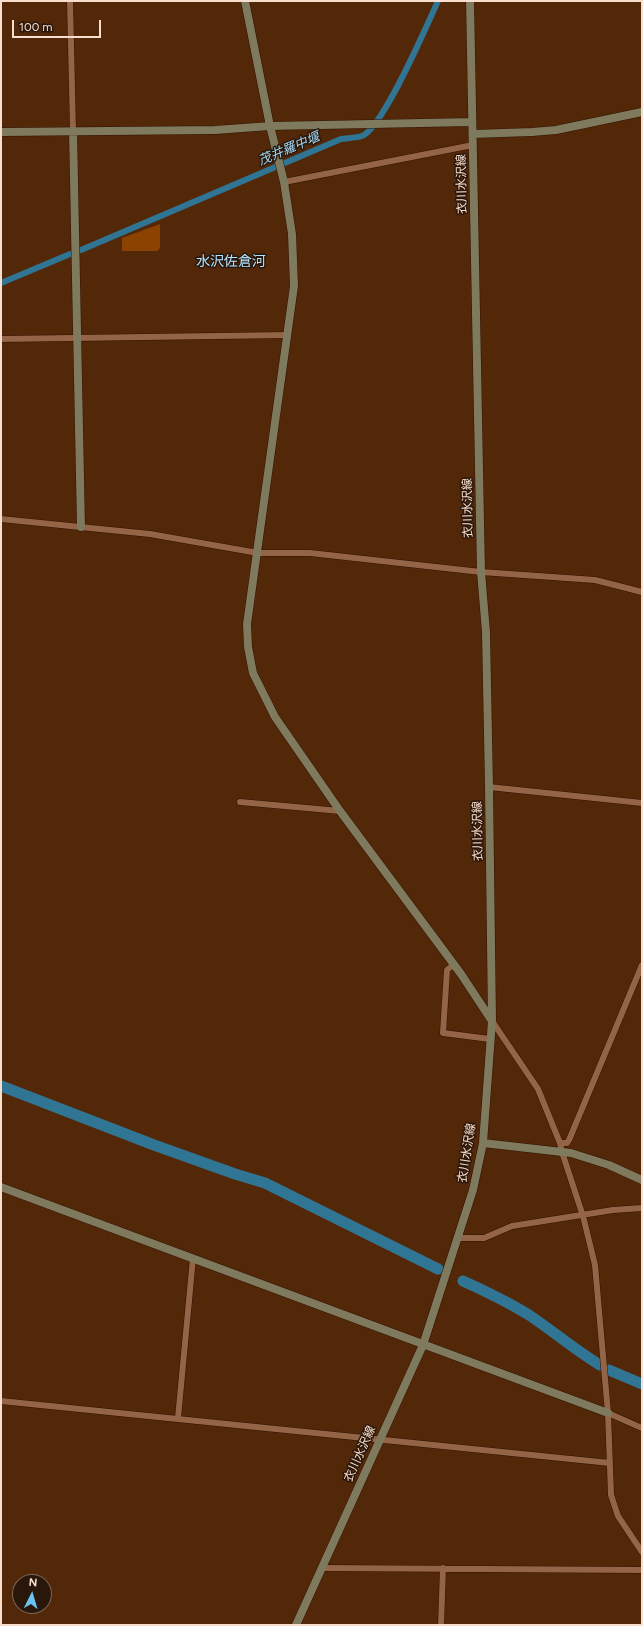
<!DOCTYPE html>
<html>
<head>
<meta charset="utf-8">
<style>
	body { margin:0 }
	#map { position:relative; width:643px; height:1626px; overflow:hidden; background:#522809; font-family:Figtree,sans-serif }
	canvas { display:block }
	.frame { position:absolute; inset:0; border:2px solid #f9decd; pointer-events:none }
	.north { position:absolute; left:12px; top:1574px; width:40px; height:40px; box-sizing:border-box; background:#2a170b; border:1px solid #7d6759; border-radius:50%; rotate:5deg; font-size:11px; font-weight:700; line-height:16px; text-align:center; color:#f9decd }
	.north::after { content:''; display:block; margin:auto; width:14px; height:18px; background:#69c3f1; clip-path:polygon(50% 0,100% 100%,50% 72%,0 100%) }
	.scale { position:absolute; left:12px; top:20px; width:89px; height:18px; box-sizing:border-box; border:2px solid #f9decd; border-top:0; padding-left:5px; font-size:12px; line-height:14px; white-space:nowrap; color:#f9decd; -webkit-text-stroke:3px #2a170b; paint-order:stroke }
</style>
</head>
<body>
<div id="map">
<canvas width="643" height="1626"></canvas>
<div class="frame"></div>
<div class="north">N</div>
<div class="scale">100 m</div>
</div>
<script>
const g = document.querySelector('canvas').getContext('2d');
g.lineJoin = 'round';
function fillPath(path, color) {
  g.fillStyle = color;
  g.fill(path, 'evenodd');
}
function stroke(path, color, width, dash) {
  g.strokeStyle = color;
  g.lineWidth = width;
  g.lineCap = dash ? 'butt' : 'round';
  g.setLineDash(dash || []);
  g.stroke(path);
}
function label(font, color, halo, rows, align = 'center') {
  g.font = font + ' Figtree,"Noto Sans JP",sans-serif';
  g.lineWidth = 3;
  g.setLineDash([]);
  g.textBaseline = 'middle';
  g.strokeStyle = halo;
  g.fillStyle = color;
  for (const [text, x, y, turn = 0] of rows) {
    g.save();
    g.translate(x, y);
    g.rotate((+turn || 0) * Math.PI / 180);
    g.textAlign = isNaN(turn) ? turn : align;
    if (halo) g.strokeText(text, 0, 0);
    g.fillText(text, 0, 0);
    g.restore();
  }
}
fillPath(new Path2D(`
	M 160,224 L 160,248 L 157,251 L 122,251 L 122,238 Z`), '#8c4301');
stroke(new Path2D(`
	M 81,250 L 341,139 C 347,138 356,138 362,136 C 383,128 427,25 438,1
	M 1,283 L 70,254`), '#317595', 6);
stroke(new Path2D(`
	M 1,1086 L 154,1145 L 235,1174 L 265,1183 L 438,1269
	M 463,1281 C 485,1291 508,1302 529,1315 C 553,1331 575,1350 600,1365
	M 609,1370 L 642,1384`), '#317595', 11);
const street = new Path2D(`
	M 70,1 L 73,131
	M 284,182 L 473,145
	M 1,339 L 288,335
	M 1,519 L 150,534 L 258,553 L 310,553 L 481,572 L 595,580 L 642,592
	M 489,787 L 642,803
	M 240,802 L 340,811
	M 454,964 L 447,970 L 443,1033 L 490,1039
	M 492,1021 L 538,1089 L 560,1143 L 562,1152 L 583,1216 L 595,1265 L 608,1413 L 611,1495 L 618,1516 L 642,1552
	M 560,1143 L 567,1143 L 569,1140 L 642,965
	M 459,1238 L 484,1238 L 512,1226 L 613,1210 L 642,1208
	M 1,1401 L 610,1463
	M 608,1413 L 642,1428
	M 178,1418 L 193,1258
	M 321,1568 L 642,1570
	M 441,1625 L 443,1568`);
const secondary = new Path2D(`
	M 245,1 L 270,126 L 284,182 L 292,234 L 294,286 L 247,624 L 248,647 L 253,673 L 275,717 L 340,811 L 461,974 L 492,1021
	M 73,131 L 81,527
	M 1,132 L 215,130 L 270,126 L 472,122
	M 473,134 L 532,132 L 556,130 L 642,112
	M 483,1143 L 571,1153 L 609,1165 L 642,1180
	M 1,1187 L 608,1413
	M 296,1625 L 423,1345 L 473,1190 L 483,1143 L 492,1021 L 489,787 L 486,632 L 481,572 L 470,1`);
stroke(street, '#311200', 7);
stroke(secondary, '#311200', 9);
stroke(street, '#946447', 6);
stroke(secondary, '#7f795d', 8);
label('12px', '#f9decd', '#2a170b', [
	["衣川水沢線",462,184,-91],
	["衣川水沢線",468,508,-91],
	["衣川水沢線",478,831,-91],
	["衣川水沢線",467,1153,-81],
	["衣川水沢線",360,1454,-66]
]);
label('italic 13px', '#9ed4f1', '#2a170b', [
	["茂井羅中堰",289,149,-23]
]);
label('14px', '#b4e3fd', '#2a170b', [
	["水沢佐倉河",231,262]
]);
</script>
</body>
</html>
